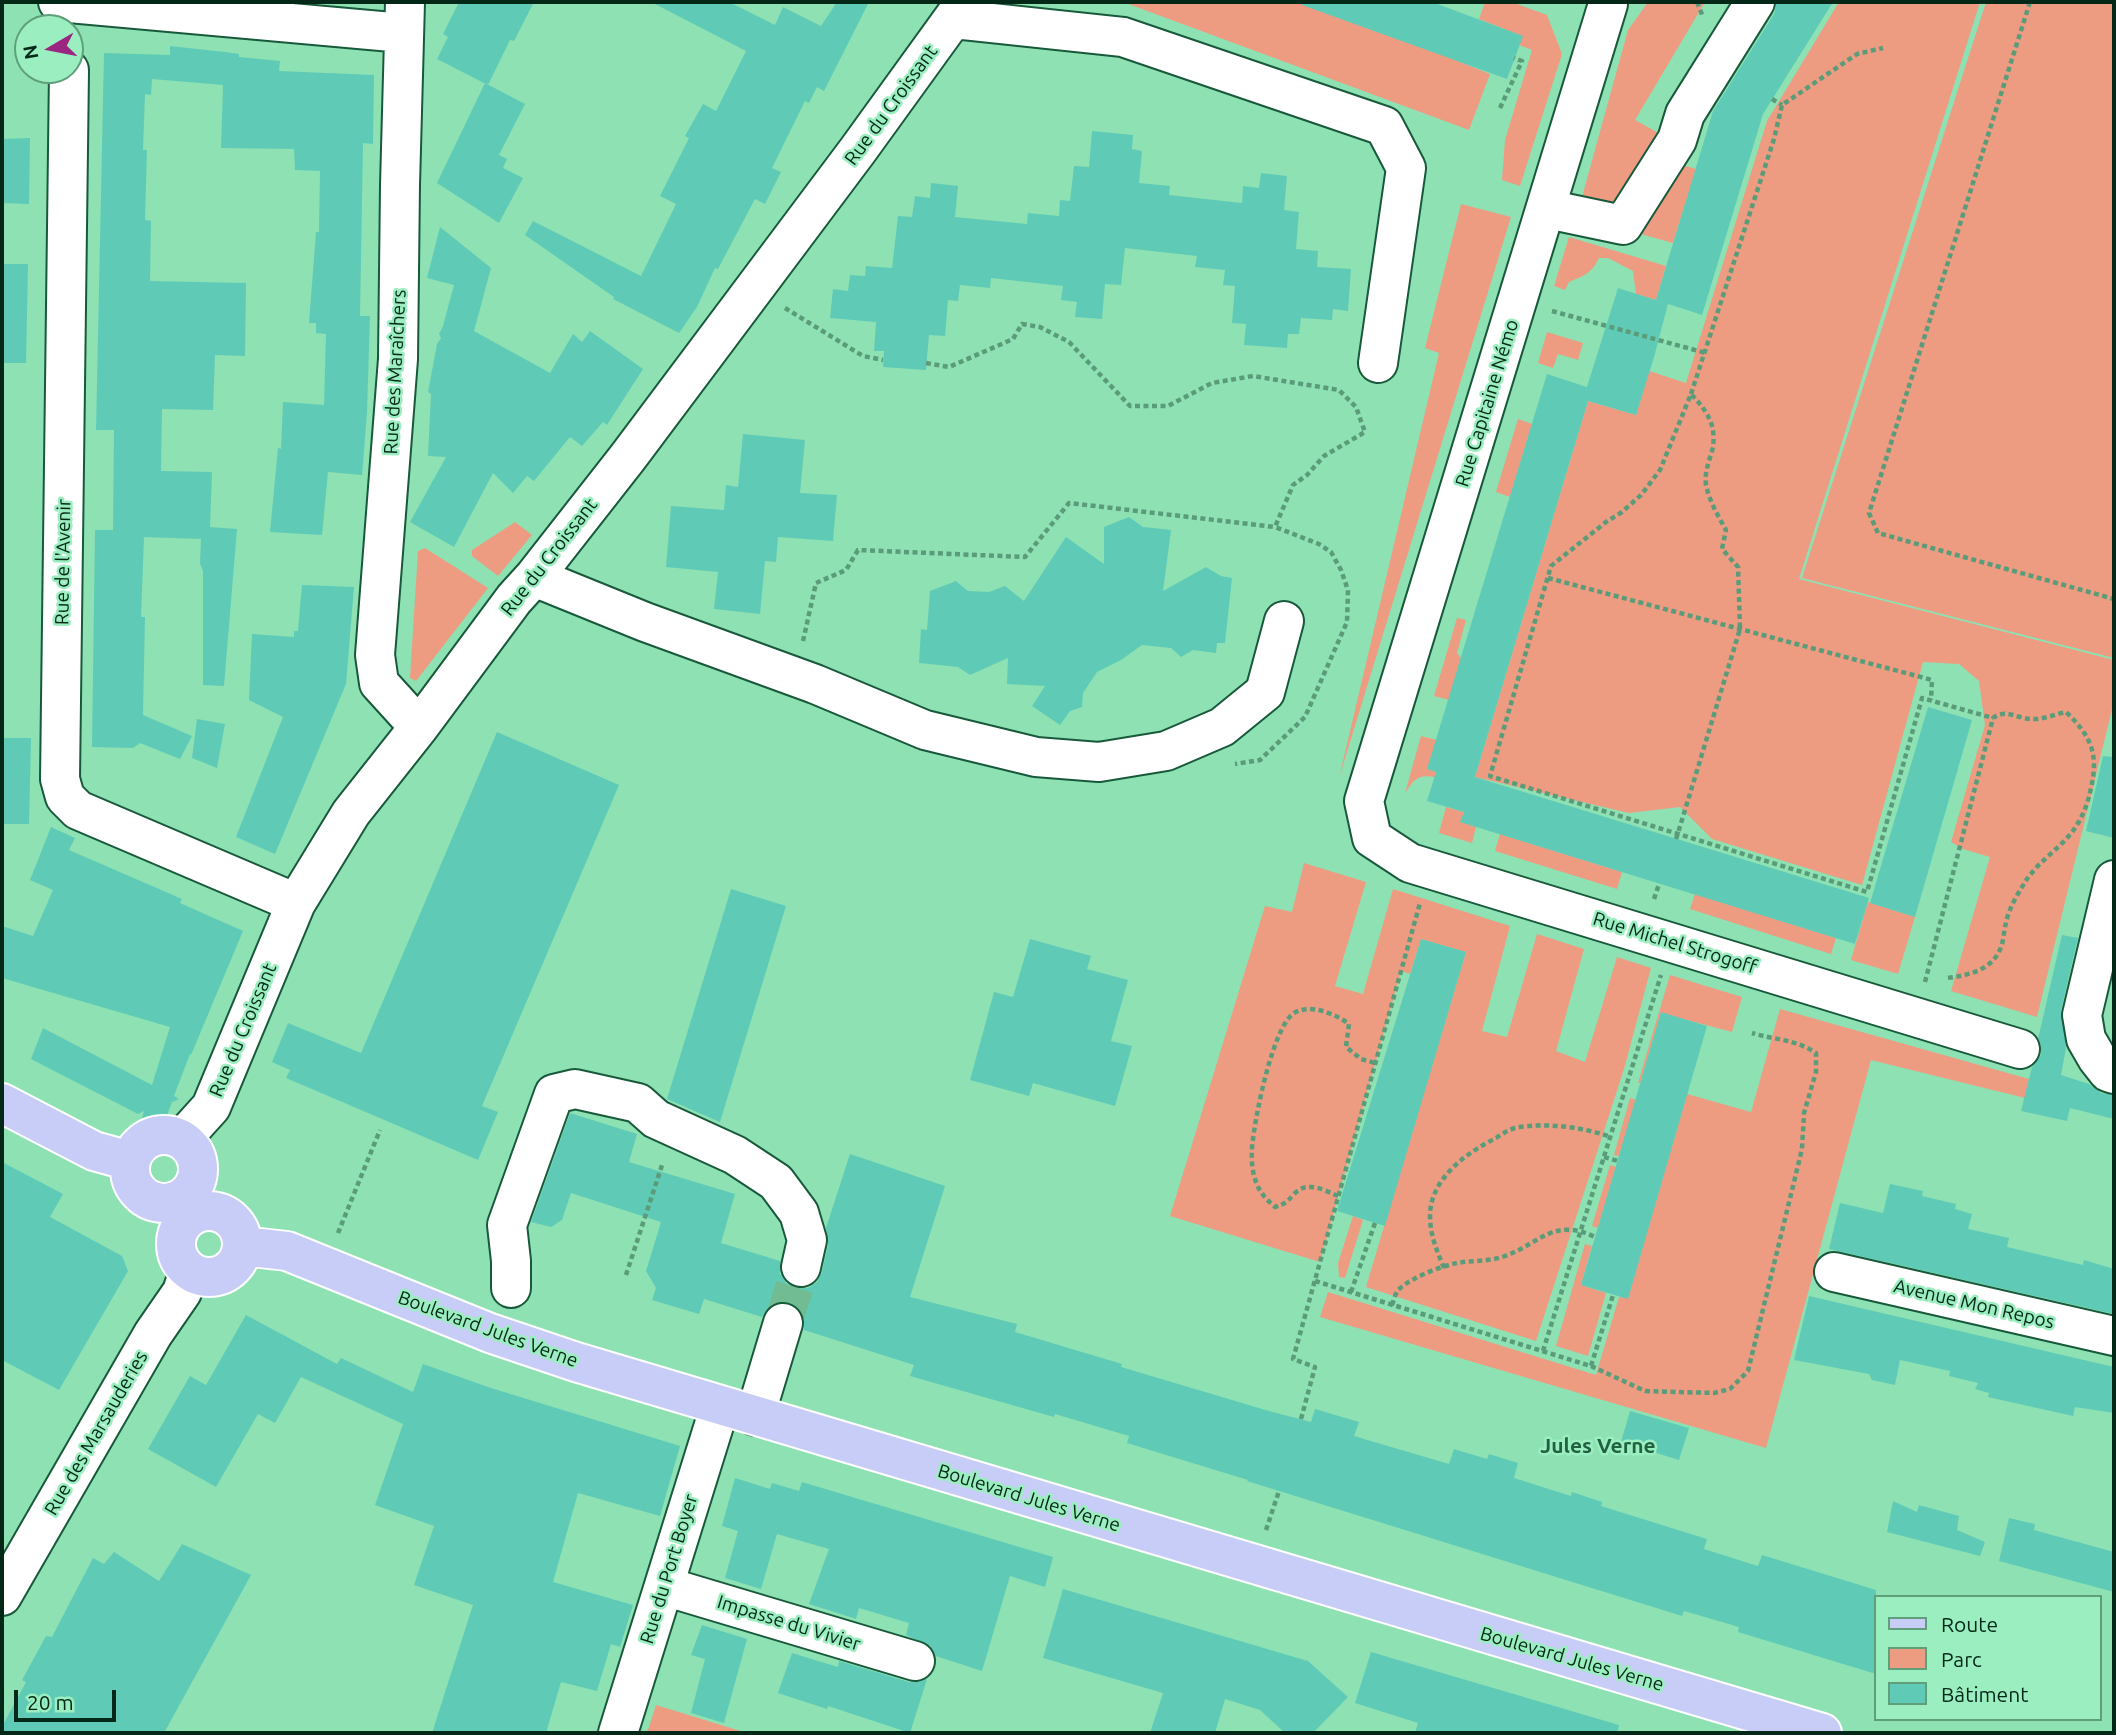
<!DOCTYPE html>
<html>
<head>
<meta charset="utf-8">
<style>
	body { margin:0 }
	#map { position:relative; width:2116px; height:1735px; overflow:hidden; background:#8ee1b3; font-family:Ubuntu,sans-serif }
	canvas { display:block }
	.frame { position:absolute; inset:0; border:4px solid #042818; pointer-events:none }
	.legend { position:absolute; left:1874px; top:1595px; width:228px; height:126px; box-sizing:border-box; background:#9beebf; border:2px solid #5f9f7c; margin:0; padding:9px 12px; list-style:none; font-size:21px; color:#042818 }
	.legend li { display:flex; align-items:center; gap:14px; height:35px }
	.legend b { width:35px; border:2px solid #5f9f7c }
	.north { position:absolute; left:14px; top:14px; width:70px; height:70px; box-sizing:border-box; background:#9beebf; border:2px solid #5f9f7c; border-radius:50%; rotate:260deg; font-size:19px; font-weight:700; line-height:28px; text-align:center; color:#042818 }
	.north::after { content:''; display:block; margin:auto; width:24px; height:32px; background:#9b2681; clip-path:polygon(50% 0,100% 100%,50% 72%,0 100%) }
	.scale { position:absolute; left:14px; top:1690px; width:102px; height:32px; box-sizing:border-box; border:4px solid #042818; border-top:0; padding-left:9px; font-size:21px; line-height:24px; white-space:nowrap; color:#042818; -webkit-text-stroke:5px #9beebf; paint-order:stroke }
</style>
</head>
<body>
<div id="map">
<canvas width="2116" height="1735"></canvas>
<div class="frame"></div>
<ul class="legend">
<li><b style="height:9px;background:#c8cdf8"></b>Route</li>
<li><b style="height:19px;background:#ed9c82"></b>Parc</li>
<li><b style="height:19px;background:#5fcbb6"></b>Bâtiment</li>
</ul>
<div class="north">N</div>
<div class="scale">20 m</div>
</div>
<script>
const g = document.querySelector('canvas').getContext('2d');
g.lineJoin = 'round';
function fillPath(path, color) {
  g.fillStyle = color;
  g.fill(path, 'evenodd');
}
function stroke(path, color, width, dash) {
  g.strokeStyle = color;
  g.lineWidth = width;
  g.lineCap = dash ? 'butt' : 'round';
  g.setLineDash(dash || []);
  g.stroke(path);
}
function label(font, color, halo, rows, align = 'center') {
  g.font = font + ' Ubuntu,sans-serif';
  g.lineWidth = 5;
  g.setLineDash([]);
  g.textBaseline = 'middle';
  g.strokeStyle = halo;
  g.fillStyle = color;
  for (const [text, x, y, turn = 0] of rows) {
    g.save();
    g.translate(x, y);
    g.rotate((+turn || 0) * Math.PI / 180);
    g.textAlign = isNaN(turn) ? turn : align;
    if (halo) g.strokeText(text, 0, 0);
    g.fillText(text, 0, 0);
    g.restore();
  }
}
fillPath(new Path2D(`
	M 1123,2 L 1312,2 L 1490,74 L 1469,130 Z
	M 1485,2 L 1511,2 L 1547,15 L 1562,54 L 1520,186 L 1502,180 L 1505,140 L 1532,50 L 1519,45 L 1522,36 L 1479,19 Z
	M 1648,2 L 1705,2 L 1635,120 L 1664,136 L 1621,206 L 1579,208 L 1628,30 Z
	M 1839,2 L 1980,2 L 1799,579 L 2114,660 L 2114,701 L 2037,1017 L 1951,991 L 1990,857 L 1963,849 L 1951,842 L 1985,725 L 1979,681 L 1959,664 L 1923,662 L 1862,885 L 1712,839 L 1680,807 L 1629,813 L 1475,777 L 1588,401 L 1636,415 L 1649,371 L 1686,383 L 1767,121 Z
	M 1986,2 L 2114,2 L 2114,658 L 1802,578 Z
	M 1679,164 L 1696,169 L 1673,243 L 1637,233 Z
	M 1461,204 L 1511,217 L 1339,778 L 1439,353 L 1425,348 Z
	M 1569,237 L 1666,266 L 1656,300 L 1636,294 L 1633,271 L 1608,258 L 1599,258 C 1592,273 1584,276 1569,282 L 1565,290 L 1554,286 Z
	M 1547,332 L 1583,343 L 1578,360 L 1558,354 L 1553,368 L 1538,363 Z
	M 1518,419 L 1532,424 L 1510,497 L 1496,492 Z
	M 515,522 L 532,535 L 498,576 L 472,556 L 472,550 Z
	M 425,548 L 488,588 L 416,681 L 410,678 L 418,551 Z
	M 1457,618 L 1466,620 L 1457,653 L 1461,658 L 1449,700 L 1434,696 Z
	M 1421,736 L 1437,740 L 1428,769 L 1436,772 L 1435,777 C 1418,774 1414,779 1405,793 Z
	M 1446,807 L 1464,812 L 1461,822 L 1476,827 L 1472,843 L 1439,833 Z
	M 1500,834 L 1622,872 L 1617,889 L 1495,851 Z
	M 1304,863 L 1366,882 L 1335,986 L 1363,994 L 1393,889 L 1510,926 L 1482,1031 L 1507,1037 L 1537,934 L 1584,949 L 1556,1051 L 1585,1062 L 1617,957 L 1651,968 L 1624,1069 L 1536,1341 L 1366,1287 L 1466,952 L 1421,939 L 1410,974 L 1401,971 L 1320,1262 L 1170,1216 L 1265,906 L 1292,912 Z
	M 1695,894 L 1836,938 L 1831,954 L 1690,909 Z
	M 1868,902 L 1915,917 L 1898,974 L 1851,960 Z
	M 1670,975 L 1742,997 L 1732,1032 L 1661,1013 L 1640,1083 L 1638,1083 Z
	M 1780,1009 L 2029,1079 L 2025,1098 L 1871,1060 L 1766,1448 L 1320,1317 L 1328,1292 L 1596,1375 L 1619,1297 L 1628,1298 L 1687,1094 L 1751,1112 Z
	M 1630,1098 L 1636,1100 L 1619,1156 L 1614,1155 Z
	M 1610,1165 L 1616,1167 L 1598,1228 L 1592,1226 Z
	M 1353,1216 L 1363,1220 L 1345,1278 L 1339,1277 L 1338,1263 Z
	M 1585,1244 L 1592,1246 L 1581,1285 L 1606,1293 L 1588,1356 L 1556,1346 Z
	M 656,1705 L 747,1733 L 647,1733 Z`), '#ed9c82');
fillPath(new Path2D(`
	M 459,2 L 534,2 L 514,41 L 510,40 L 488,85 L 437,59 L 448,37 L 443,34 Z
	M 651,2 L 729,2 L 775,25 L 783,7 L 821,26 L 837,2 L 869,2 L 824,91 L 817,87 L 809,103 L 805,101 L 772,168 L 781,172 L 765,204 L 755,199 L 718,269 L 715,268 L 697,307 L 679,333 L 613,299 L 614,297 L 525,235 L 533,221 L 641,276 L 676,204 L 660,196 L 689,138 L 685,136 L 703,104 L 716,111 L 746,51 Z
	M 1303,2 L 1432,2 L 1523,36 L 1507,79 L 1302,5 Z
	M 1777,2 L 1833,2 L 1763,114 L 1702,315 L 1656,300 L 1713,111 L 1774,14 Z
	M 170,46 L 225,52 L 239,54 L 239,57 L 280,61 L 279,71 L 374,75 L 373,144 L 363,143 L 360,316 L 370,316 L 367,413 L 362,475 L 328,472 L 322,535 L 270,532 L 278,448 L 281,449 L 283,402 L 324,405 L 326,334 L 316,333 L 316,323 L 309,323 L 316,232 L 319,232 L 320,171 L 295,170 L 294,149 L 221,148 L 223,85 L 152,79 L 151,95 L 145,94 L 143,150 L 147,150 L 145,220 L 151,221 L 150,281 L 246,283 L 245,356 L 215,355 L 213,410 L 162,409 L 161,471 L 212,472 L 210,527 L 237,529 L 224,686 L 203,685 L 203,571 L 200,564 L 201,539 L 144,537 L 141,617 L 145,617 L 143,715 L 192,736 L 180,759 L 140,743 L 133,748 L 92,747 L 95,530 L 113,530 L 114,430 L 96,430 L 104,53 L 170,55 Z
	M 485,83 L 525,104 L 499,155 L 507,159 L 503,168 L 523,178 L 499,223 L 437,183 Z
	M 1092,131 L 1133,135 L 1132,149 L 1142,151 L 1139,183 L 1170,186 L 1169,195 L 1242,203 L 1243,186 L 1259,188 L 1261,173 L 1287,176 L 1284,210 L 1299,212 L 1296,249 L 1318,251 L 1317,267 L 1351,269 L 1348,311 L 1333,309 L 1332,320 L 1301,318 L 1299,334 L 1288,334 L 1287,348 L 1244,345 L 1246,324 L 1232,323 L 1235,286 L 1223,285 L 1225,270 L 1195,267 L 1197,256 L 1125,248 L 1121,285 L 1105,284 L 1102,319 L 1075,317 L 1077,302 L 1061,300 L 1063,286 L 991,278 L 990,288 L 960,285 L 958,301 L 948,300 L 945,336 L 929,335 L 926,370 L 883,367 L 884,351 L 874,351 L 876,322 L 830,318 L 833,289 L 848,291 L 850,275 L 865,276 L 866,266 L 892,268 L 898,216 L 912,217 L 915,196 L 930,198 L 931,183 L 958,186 L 955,217 L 1027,224 L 1028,213 L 1059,216 L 1060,200 L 1070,201 L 1074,166 L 1089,167 Z
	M 30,138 L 29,204 L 2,203 L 2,139 Z
	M 440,227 L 491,268 L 474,331 L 550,373 L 573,334 L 582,342 L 590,331 L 643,369 L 607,425 L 603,422 L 582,446 L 570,437 L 534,481 L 527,476 L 513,493 L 493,473 L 454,547 L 410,522 L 446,457 L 428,456 L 431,394 L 428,392 L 437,344 L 441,338 L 439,334 L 443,326 L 454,285 L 427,278 Z
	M 2,264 L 28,264 L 26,363 L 2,363 Z
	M 1618,288 L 1668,304 L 1654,357 L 1636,415 L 1588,401 L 1475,777 L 1869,898 L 1855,944 L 1460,822 L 1464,812 L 1427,801 L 1436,772 L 1427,769 L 1547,374 L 1587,387 Z
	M 743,434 L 805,440 L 800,493 L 837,495 L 833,541 L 778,537 L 776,562 L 765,561 L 760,614 L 714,609 L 718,572 L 666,567 L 671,506 L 724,510 L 726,485 L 738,487 Z
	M 1129,517 L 1143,527 L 1171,530 L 1163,591 L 1206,567 L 1221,576 L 1232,578 L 1225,643 L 1217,643 L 1216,653 L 1193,650 L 1181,657 L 1171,648 L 1142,645 L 1121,660 L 1097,672 L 1083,693 L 1082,707 L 1070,711 L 1060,725 L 1032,706 L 1045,686 L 1007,684 L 1008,658 L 970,675 L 958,667 L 919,663 L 921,629 L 927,630 L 930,591 L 956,581 L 968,591 L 989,592 L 1005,586 L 1024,601 L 1066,537 L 1104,564 L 1104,527 Z
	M 302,585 L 354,587 L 346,684 L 275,854 L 236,837 L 283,717 L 249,700 L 252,634 L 294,637 L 294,631 L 298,631 Z
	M 1928,707 L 1972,720 L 1915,917 L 1870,903 Z
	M 197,719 L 225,724 L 217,768 L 192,758 Z
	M 497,732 L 619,785 L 482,1106 L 498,1112 L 478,1160 L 286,1078 L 290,1070 L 272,1062 L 288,1023 L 361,1053 Z
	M 2,738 L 31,738 L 29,824 L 2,824 Z
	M 2103,756 L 2114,757 L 2114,838 L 2086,831 Z
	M 51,827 L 75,838 L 69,850 L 182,899 L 180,903 L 243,931 L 191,1055 L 190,1054 L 174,1096 L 179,1099 L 172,1102 L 162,1129 L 141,1122 L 144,1111 L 138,1114 L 31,1059 L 43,1028 L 152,1085 L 170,1027 L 2,978 L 2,926 L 33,936 L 53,890 L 30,880 Z
	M 731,889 L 786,906 L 720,1122 L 667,1099 Z
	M 2062,935 L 2078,938 L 2061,1010 L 2066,1048 L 2061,1075 L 2089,1084 L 2101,1093 L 2114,1095 L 2114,1119 L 2070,1108 L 2067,1121 L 2021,1111 L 2032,1067 L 2041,1055 L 2041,1045 L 2038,1039 Z
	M 1030,939 L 1091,956 L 1087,969 L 1128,980 L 1111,1041 L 1132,1046 L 1115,1106 L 1033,1083 L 1029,1096 L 970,1080 L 994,992 L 1013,997 Z
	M 1421,939 L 1466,952 L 1385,1226 L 1337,1211 Z
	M 1661,1012 L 1707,1026 L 1628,1299 L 1581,1285 Z
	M 570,1113 L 637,1134 L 629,1162 L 735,1194 L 721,1243 L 780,1261 L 780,1274 L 787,1284 L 797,1288 L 808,1288 L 817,1282 L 822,1272 L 828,1245 L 826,1228 L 850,1154 L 945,1186 L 910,1297 L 1017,1324 L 1015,1332 L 1122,1364 L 1121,1367 L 1269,1411 L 1311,1422 L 1315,1409 L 1359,1422 L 1354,1436 L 1449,1464 L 1454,1449 L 1487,1459 L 1489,1454 L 1518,1463 L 1514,1478 L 1571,1496 L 1572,1492 L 1602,1502 L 1601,1506 L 1707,1539 L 1704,1549 L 1758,1566 L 1762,1555 L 1876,1590 L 1876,1674 L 1738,1632 L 1739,1627 L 1684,1611 L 1682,1616 L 1247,1481 L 1248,1480 L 1127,1443 L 1129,1436 L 1055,1414 L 1054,1417 L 910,1376 L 914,1365 L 804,1330 L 804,1317 L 799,1309 L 790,1302 L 777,1302 L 768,1308 L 762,1317 L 704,1299 L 699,1314 L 652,1300 L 656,1288 L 646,1271 L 661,1222 L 571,1193 L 562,1220 L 551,1227 L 531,1222 Z
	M 2,1162 L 63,1194 L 50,1217 L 122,1256 L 128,1271 L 59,1390 L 2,1360 Z
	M 1890,1184 L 1923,1191 L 1922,1196 L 1956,1204 L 1955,1209 L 1972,1214 L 1968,1229 L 2009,1238 L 2007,1247 L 2083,1265 L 2084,1260 L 2114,1269 L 2114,1314 L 1829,1249 L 1840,1203 L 1883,1213 Z
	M 1809,1296 L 2114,1367 L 2114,1413 L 2075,1407 L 2073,1416 L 1988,1397 L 1989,1393 L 1975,1389 L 1978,1383 L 1949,1376 L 1950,1371 L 1900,1360 L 1895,1385 L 1872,1380 L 1869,1374 L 1794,1360 Z
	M 246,1315 L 337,1364 L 341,1358 L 413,1392 L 423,1364 L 491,1388 L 680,1446 L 660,1516 L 578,1493 L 553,1582 L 633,1605 L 620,1647 L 611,1644 L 597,1691 L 561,1682 L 546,1733 L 432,1733 L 473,1605 L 414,1585 L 434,1526 L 375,1505 L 403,1424 L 301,1377 L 275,1423 L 258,1414 L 216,1487 L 148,1449 L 190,1376 L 206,1385 Z
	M 1630,1411 L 1689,1428 L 1679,1460 L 1621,1442 Z
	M 735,1478 L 770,1489 L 772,1483 L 799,1491 L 802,1482 L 1053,1557 L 1045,1587 L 1010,1576 L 982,1671 L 936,1656 L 930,1646 L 906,1635 L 909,1623 L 859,1608 L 856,1619 L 809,1604 L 829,1549 L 777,1534 L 761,1589 L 725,1578 L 738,1531 L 722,1526 Z
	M 1893,1501 L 1917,1512 L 1919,1505 L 1959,1516 L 1957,1530 L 1985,1542 L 1980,1556 L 1887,1532 Z
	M 2009,1518 L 2035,1524 L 2034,1530 L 2114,1552 L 2114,1592 L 1999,1561 Z
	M 182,1544 L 251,1575 L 164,1733 L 2,1733 L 2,1727 L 26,1682 L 22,1680 L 46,1636 L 52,1637 L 93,1558 L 104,1564 L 114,1552 L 159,1581 Z
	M 1063,1589 L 1308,1661 L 1348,1697 L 1313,1733 L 1285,1733 L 1260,1710 L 1225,1699 L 1215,1733 L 1150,1733 L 1163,1693 L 1043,1658 Z
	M 702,1625 L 747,1639 L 724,1723 L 691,1713 L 705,1659 L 691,1655 Z
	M 1371,1652 L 1619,1725 L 1617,1733 L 1415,1733 L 1418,1723 L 1355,1703 Z
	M 792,1653 L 838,1667 L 839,1661 L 909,1682 L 919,1682 L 927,1679 L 910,1733 L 828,1706 L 827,1709 L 778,1693 Z`), '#5fcbb6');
stroke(new Path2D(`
	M 783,1323 L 801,1267`), '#72bc94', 38, [38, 19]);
const minor = new Path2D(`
	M 58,2 L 403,33
	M 405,2 L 400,185 L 398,359 L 375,655 L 379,683 L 419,727
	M 1608,4 L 1364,801 L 1372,838 L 1410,863 L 2020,1049
	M 954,19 L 1123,37 L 1384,126 L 1406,168 L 1378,363
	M 69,70 L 60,779 L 65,797 L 78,810 L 296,903
	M 1547,209 L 1623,225 L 1677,140 L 1685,114 L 1755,2
	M 534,577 L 645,622 L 815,684 L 925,730 L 1036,757 L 1099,762 L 1166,751 L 1222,727 L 1265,692 L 1284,621
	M 2114,880 L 2082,1015 L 2086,1039 L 2097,1058 L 2108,1072 L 2114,1074
	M 182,1139 L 211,1107 L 296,903 L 351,813 L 419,727 L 514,599 L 534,577 L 628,457 L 858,150 L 965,2
	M 1834,1272 L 2114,1336
	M 511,1288 L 511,1261 L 507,1225 L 554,1094 L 575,1089 L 638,1103 L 656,1119 L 735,1155 L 776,1182 L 799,1213 L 807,1240 L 801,1267
	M 755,1416 L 783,1323
	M 664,1586 L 915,1661
	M 2,1596 L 153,1334 L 182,1292 L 189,1271
	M 618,1733 L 720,1406`);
const major = new Path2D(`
	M 2,1103 L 94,1151 L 130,1161
	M130 1169a34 34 0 1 1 68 0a34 34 0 1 1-68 0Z
	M176 1244a33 33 0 1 1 66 0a33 33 0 1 1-66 0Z
	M 242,1246 L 287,1251 L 490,1333 L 576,1362 L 1822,1733`);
stroke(minor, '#17593a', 42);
stroke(major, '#fff', 42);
stroke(new Path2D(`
	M 1697,2 L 1703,17
	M 2030,2 L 1869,513 L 1878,533 L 2114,599
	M 1772,99 L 1782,105
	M 1500,108 L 1522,61 L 1514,58
	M 785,308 L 863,356 L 883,360
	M 1552,311 L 1706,353
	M 926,363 L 949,367 L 1013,339 L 1022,324 L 1040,327 L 1069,342 L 1130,406 L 1168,406 L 1212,383 L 1253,376 L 1339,390 L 1356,407 L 1365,432 L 1324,456 L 1307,475 L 1293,485 L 1275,527 L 1319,544 L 1331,552 L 1341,570 L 1348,590 L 1347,622 L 1305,717 L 1260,760 L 1235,764
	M 1691,394 L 1774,139 L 1782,105 L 1857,54 L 1883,48
	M 1548,578 L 1932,680 L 1931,700
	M 803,641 L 816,583 L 846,570 L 858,550 L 1025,557 L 1069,503 L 1275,527
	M 1676,839 L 1678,833 L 1740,629 L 1738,567 L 1722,549 L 1726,530 C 1718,516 1709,500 1706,485 C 1704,471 1710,460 1713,447 C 1716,424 1707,411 1691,394 L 1660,470 L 1641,495 L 1622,512 L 1606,522 L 1551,566 L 1490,776 L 1867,892 L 1922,698 L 1993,718
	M 1654,899 L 1659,884
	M 1925,982 L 1993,718 C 2006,708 2018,719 2032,719 C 2042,720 2056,714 2066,712 C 2091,736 2099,754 2091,788 C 2088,803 2083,816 2075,828 C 2062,847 2040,860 2027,879 C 2019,892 2009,907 2006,923 C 2004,929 2004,937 2002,944 C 1995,969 1971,975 1947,978
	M 1604,1157 L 1618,1161
	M 1338,1196 C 1324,1190 1307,1180 1294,1194 C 1287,1202 1285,1204 1275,1207 C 1266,1199 1260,1193 1256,1182 C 1251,1169 1251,1152 1253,1139 C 1256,1113 1273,1027 1294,1013 C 1311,1003 1335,1014 1349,1024 L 1346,1047 L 1361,1059 L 1375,1063
	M 338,1233 L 380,1130
	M 1444,1268 C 1437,1251 1430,1235 1430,1216 C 1430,1179 1466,1153 1496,1138 C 1502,1134 1508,1130 1515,1128 C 1545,1122 1582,1127 1611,1137
	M 626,1275 L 663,1162
	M 1315,1281 L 1591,1366 L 1613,1295
	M 1351,1292 L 1375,1223
	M 1392,1305 C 1394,1300 1395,1294 1398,1290 C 1412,1277 1439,1267 1457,1263 C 1473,1260 1489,1262 1505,1256 C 1541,1243 1553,1217 1595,1237
	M 1543,1351 L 1661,975
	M 1591,1366 L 1645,1391 L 1714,1393 L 1730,1389 L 1748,1371 L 1802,1149 L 1804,1113 L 1816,1072 L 1816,1053 C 1795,1039 1775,1040 1752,1033
	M 1301,1419 L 1315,1367 L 1293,1359 L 1420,903
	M 1266,1530 L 1279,1491`), '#5a9c79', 4.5, [5, 3.5]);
stroke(minor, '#fff', 38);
stroke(major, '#c8cdf8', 38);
label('19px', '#042818', '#9beebf', [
	["Rue du Croissant",891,105,-54],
	["Rue des Maraîchers",395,372,-87],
	["Rue Capitaine Némo",1487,403,-73],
	["Rue du Croissant",549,557,-52],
	["Rue de l'Avenir",63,562,-89],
	["Rue Michel Strogoff",1675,943,17],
	["Rue du Croissant",243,1030,-67],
	["Avenue Mon Repos",1974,1304,13],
	["Boulevard Jules Verne",488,1329,20],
	["Rue des Marsauderies",96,1433,-60],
	["Boulevard Jules Verne",1029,1498,17],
	["Rue du Port Boyer",669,1569,-73],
	["Impasse du Vivier",789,1623,17],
	["Boulevard Jules Verne",1572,1659,16]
]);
label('bold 21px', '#216142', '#9beebf', [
	["Jules Verne",1598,1446]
]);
</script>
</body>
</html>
